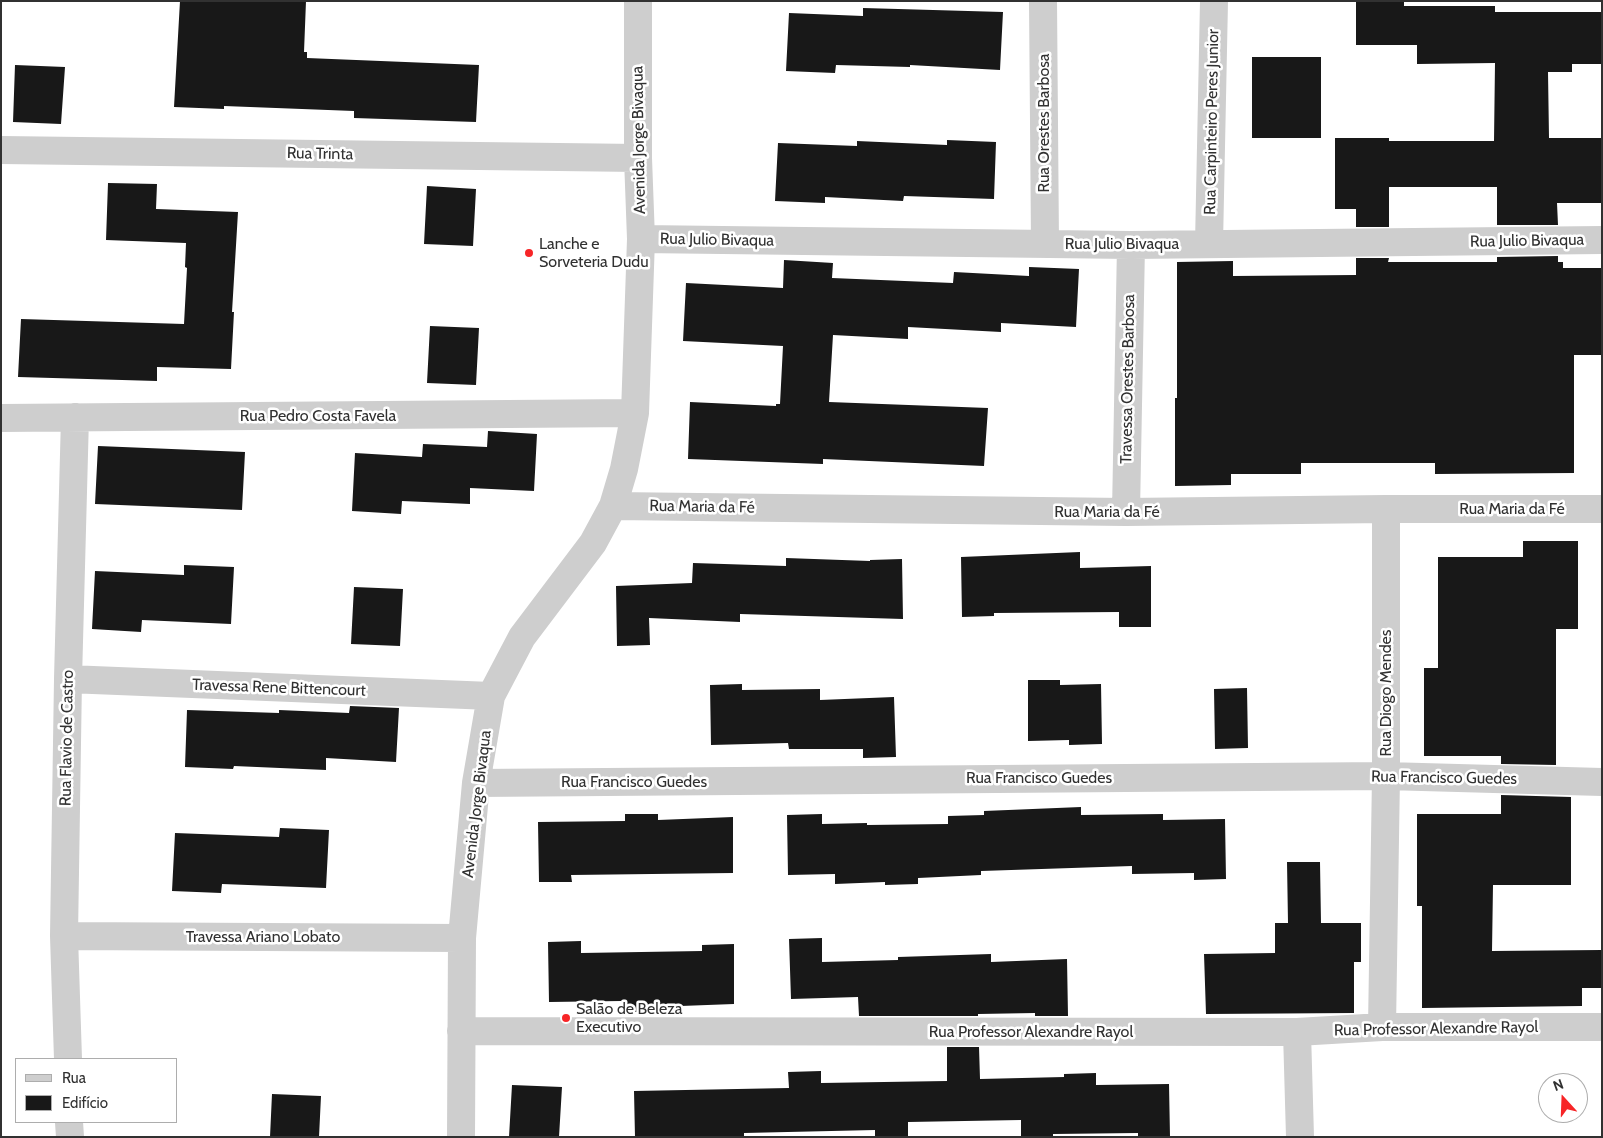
<!DOCTYPE html>
<html>
<head>
<meta charset="utf-8">
<style>
	body { margin:0 }
	#map { position:relative; width:1603px; height:1138px; overflow:hidden; background:#fff; font-family:Cabin,sans-serif }
	canvas { display:block }
	.frame { position:absolute; inset:0; border:2px solid #313131; pointer-events:none }
	.legend { position:absolute; left:15px; top:1058px; width:162px; height:65px; box-sizing:border-box; background:#fff; border:1px solid #adadad; margin:0; padding:6px 9px; list-style:none; font-size:15px; color:#313131 }
	.legend li { display:flex; align-items:center; gap:10px; height:25px }
	.legend b { width:25px; border:1px solid #adadad }
	.north { position:absolute; left:1538px; top:1073px; width:50px; height:50px; box-sizing:border-box; background:#fff; border:1px solid #adadad; border-radius:50%; rotate:340deg; font-size:14px; font-weight:700; line-height:20px; text-align:center; color:#313131 }
	.north::after { content:''; display:block; margin:auto; width:18px; height:22px; background:#f72527; clip-path:polygon(50% 0,100% 100%,50% 72%,0 100%) }
</style>
</head>
<body>
<div id="map">
<canvas width="1603" height="1138"></canvas>
<div class="frame"></div>
<ul class="legend">
<li><b style="height:6px;background:#cecece"></b>Rua</li>
<li><b style="height:14px;background:#181818"></b>Edifício</li>
</ul>
<div class="north">N</div>
</div>
<script>
const g = document.querySelector('canvas').getContext('2d');
g.lineJoin = 'round';
function fillPath(path, color) {
  g.fillStyle = color;
  g.fill(path, 'evenodd');
}
function stroke(path, color, width, dash) {
  g.strokeStyle = color;
  g.lineWidth = width;
  g.lineCap = dash ? 'butt' : 'round';
  g.setLineDash(dash || []);
  g.stroke(path);
}
function label(font, color, halo, rows, align = 'center') {
  g.font = font + ' Cabin,sans-serif';
  g.lineWidth = 5;
  g.setLineDash([]);
  g.textBaseline = 'middle';
  g.strokeStyle = halo;
  g.fillStyle = color;
  for (const [text, x, y, turn = 0] of rows) {
    g.save();
    g.translate(x, y);
    g.rotate((+turn || 0) * Math.PI / 180);
    g.textAlign = isNaN(turn) ? turn : align;
    if (halo) g.strokeText(text, 0, 0);
    g.fillText(text, 0, 0);
    g.restore();
  }
}
fillPath(new Path2D(`
	M 180,1 L 306,1 L 304,52 L 307,52 L 307,58 L 479,65 L 476,122 L 354,118 L 354,111 L 224,106 L 224,109 L 174,107 Z
	M 1356,1 L 1404,1 L 1404,6 L 1495,6 L 1495,12 L 1602,12 L 1602,64 L 1572,64 L 1572,72 L 1548,72 L 1549,138 L 1602,138 L 1602,203 L 1557,203 L 1558,225 L 1497,225 L 1497,187 L 1389,187 L 1389,227 L 1356,227 L 1356,209 L 1335,209 L 1335,138 L 1389,138 L 1389,141 L 1494,141 L 1495,63 L 1417,64 L 1417,45 L 1356,45 Z
	M 863,8 L 1003,12 L 1000,70 L 910,65 L 910,67 L 836,65 L 835,73 L 786,71 L 789,13 L 863,16 Z
	M 1252,57 L 1321,57 L 1321,138 L 1252,138 Z
	M 15,65 L 65,67 L 61,124 L 13,122 Z
	M 947,140 L 996,142 L 994,199 L 904,196 L 903,201 L 825,197 L 825,203 L 775,201 L 778,143 L 857,146 L 857,141 L 947,145 Z
	M 108,183 L 157,184 L 156,209 L 238,212 L 232,312 L 234,312 L 231,369 L 157,367 L 157,381 L 18,377 L 21,319 L 184,324 L 187,268 L 185,267 L 186,243 L 106,240 Z
	M 427,186 L 476,189 L 473,246 L 424,244 Z
	M 1558,256 L 1558,262 L 1563,262 L 1563,268 L 1602,268 L 1602,355 L 1574,355 L 1574,473 L 1435,474 L 1435,463 L 1301,463 L 1301,474 L 1231,474 L 1231,485 L 1175,486 L 1175,398 L 1177,398 L 1177,262 L 1233,261 L 1233,276 L 1356,275 L 1356,258 L 1389,258 L 1388,262 L 1497,262 L 1497,257 Z
	M 784,260 L 833,263 L 832,278 L 953,283 L 954,272 L 1029,276 L 1029,267 L 1079,269 L 1076,327 L 1001,323 L 1001,332 L 908,327 L 908,339 L 833,335 L 829,402 L 988,408 L 984,466 L 823,459 L 823,464 L 688,459 L 690,402 L 776,406 L 776,404 L 780,404 L 783,346 L 683,341 L 686,283 L 783,288 Z
	M 430,326 L 479,328 L 476,385 L 427,383 Z
	M 488,431 L 537,434 L 534,491 L 470,488 L 470,504 L 402,501 L 401,514 L 352,511 L 355,453 L 422,457 L 423,444 L 487,447 Z
	M 98,446 L 245,452 L 242,510 L 95,504 Z
	M 1523,541 L 1578,541 L 1578,629 L 1556,629 L 1556,765 L 1501,764 L 1501,756 L 1424,756 L 1424,668 L 1438,668 L 1438,557 L 1523,557 Z
	M 1080,552 L 1080,568 L 1151,566 L 1151,627 L 1119,627 L 1119,612 L 994,613 L 994,616 L 962,617 L 961,557 Z
	M 786,558 L 870,561 L 870,560 L 902,559 L 903,619 L 740,614 L 740,622 L 649,618 L 650,645 L 617,646 L 616,586 L 692,583 L 693,563 L 786,566 Z
	M 184,565 L 234,567 L 231,624 L 142,620 L 141,632 L 92,629 L 95,571 L 184,575 Z
	M 354,587 L 403,589 L 400,646 L 351,644 Z
	M 1028,680 L 1060,680 L 1060,685 L 1101,684 L 1102,744 L 1069,745 L 1069,740 L 1028,741 Z
	M 742,684 L 742,690 L 820,689 L 820,700 L 894,697 L 896,757 L 863,758 L 863,749 L 789,749 L 788,743 L 711,745 L 710,685 Z
	M 1247,688 L 1248,748 L 1215,749 L 1214,689 Z
	M 350,706 L 399,708 L 396,762 L 326,758 L 326,770 L 234,766 L 233,769 L 185,767 L 187,710 L 279,713 L 279,710 L 349,713 Z
	M 1501,795 L 1571,797 L 1571,885 L 1493,885 L 1492,951 L 1602,950 L 1602,988 L 1582,988 L 1582,1006 L 1422,1008 L 1422,906 L 1417,906 L 1417,814 L 1501,814 Z
	M 1081,807 L 1081,815 L 1163,814 L 1163,820 L 1225,819 L 1226,879 L 1194,880 L 1194,873 L 1132,874 L 1132,866 L 981,871 L 981,875 L 918,878 L 918,884 L 885,885 L 885,882 L 835,884 L 835,874 L 788,875 L 787,815 L 822,814 L 822,824 L 867,823 L 867,825 L 948,824 L 948,816 L 984,815 L 984,811 Z
	M 625,814 L 658,814 L 658,820 L 733,817 L 733,873 L 571,875 L 572,882 L 539,882 L 538,822 L 625,821 Z
	M 280,828 L 329,830 L 326,888 L 222,884 L 221,893 L 172,891 L 175,833 L 279,837 Z
	M 1287,862 L 1320,862 L 1321,923 L 1361,923 L 1361,962 L 1354,962 L 1354,1013 L 1206,1014 L 1204,954 L 1275,953 L 1275,923 L 1288,923 Z
	M 822,938 L 822,962 L 898,960 L 898,957 L 991,954 L 991,962 L 1067,959 L 1068,1016 L 1035,1016 L 1035,1013 L 978,1014 L 978,1016 L 859,1016 L 858,997 L 791,999 L 789,939 Z
	M 581,941 L 581,953 L 702,951 L 702,945 L 734,944 L 734,1004 L 654,1007 L 654,1012 L 622,1012 L 621,1001 L 549,1002 L 548,942 Z
	M 947,1047 L 979,1047 L 980,1079 L 1064,1077 L 1064,1074 L 1096,1073 L 1096,1085 L 1169,1084 L 1170,1137 L 1138,1137 L 1138,1133 L 1053,1134 L 1053,1137 L 1021,1137 L 1021,1120 L 908,1122 L 908,1137 L 875,1137 L 875,1130 L 744,1133 L 744,1137 L 635,1137 L 634,1091 L 789,1088 L 788,1072 L 821,1071 L 821,1083 L 947,1081 Z
	M 512,1085 L 562,1087 L 559,1137 L 509,1137 Z
	M 272,1094 L 321,1096 L 319,1137 L 270,1137 Z`), '#181818');
stroke(new Path2D(`
	M 1043,1 L 1045,244
	M 1,150 L 638,158
	M 641,239 L 1131,245 L 1602,240
	M 1209,244 L 1214,1
	M 1,418 L 635,413
	M 613,506 L 1126,512 L 1386,509 L 1602,509
	M 1126,512 L 1131,245
	M 68,679 L 491,696
	M 476,783 L 1386,776 L 1602,782
	M 64,936 L 462,938
	M 1382,1027 L 1386,776 L 1386,509
	M 461,1031 L 1297,1032 L 1382,1027 L 1602,1027
	M 1297,1032 L 1300,1137
	M 68,1059 L 64,936 L 68,679 L 75,417
	M 69,1122 L 70,1137
	M 461,1137 L 462,938 L 476,783 L 491,696 L 522,637 L 593,543 L 613,506 L 624,469 L 635,413 L 641,239 L 638,158 L 638,1`), '#cecece', 28);
for (const [x, y, r, color] of [
	[529,253,5,"#f72527"],
	[566,1018,5,"#f72527"]
]) {
  const dot = new Path2D();
  dot.arc(x, y, r, 0, 2 * Math.PI);
  g.fillStyle = color;
  g.fill(dot);
  stroke(dot, '#fff', 2);
}
label('16px', '#313131', '#fff', [
	["Rua Carpinteiro Peres Junior",1212,122,-89],
	["Rua Orestes Barbosa",1044,123,-90],
	["Avenida Jorge Bivaqua",639,140,-91],
	["Rua Trinta",320,154,1],
	["Rua Julio Bivaqua",717,240,1],
	["Rua Julio Bivaqua",1527,241,-1],
	["Rua Julio Bivaqua",1122,244],
	["Travessa Orestes Barbosa",1128,379,-89],
	["Rua Pedro Costa Favela",318,416],
	["Rua Maria da Fé",702,507,1],
	["Rua Maria da Fé",1512,509],
	["Rua Maria da Fé",1107,512],
	["Travessa Rene Bittencourt",279,688,2],
	["Rua Diogo Mendes",1386,693,-90],
	["Rua Flavio de Castro",67,738,-89],
	["Rua Francisco Guedes",1039,778],
	["Rua Francisco Guedes",1444,778,1],
	["Rua Francisco Guedes",634,782],
	["Avenida Jorge Bivaqua",477,804,-83],
	["Travessa Ariano Lobato",263,937],
	["Rua Professor Alexandre Rayol",1436,1029,-1],
	["Rua Professor Alexandre Rayol",1031,1032]
]);
label('16px', '#313131', '#fff', [
	["Lanche e",539,244],
	["Sorveteria Dudu",539,262],
	["Salão de Beleza",576,1009],
	["Executivo",576,1027]
], 'left');
</script>
</body>
</html>
